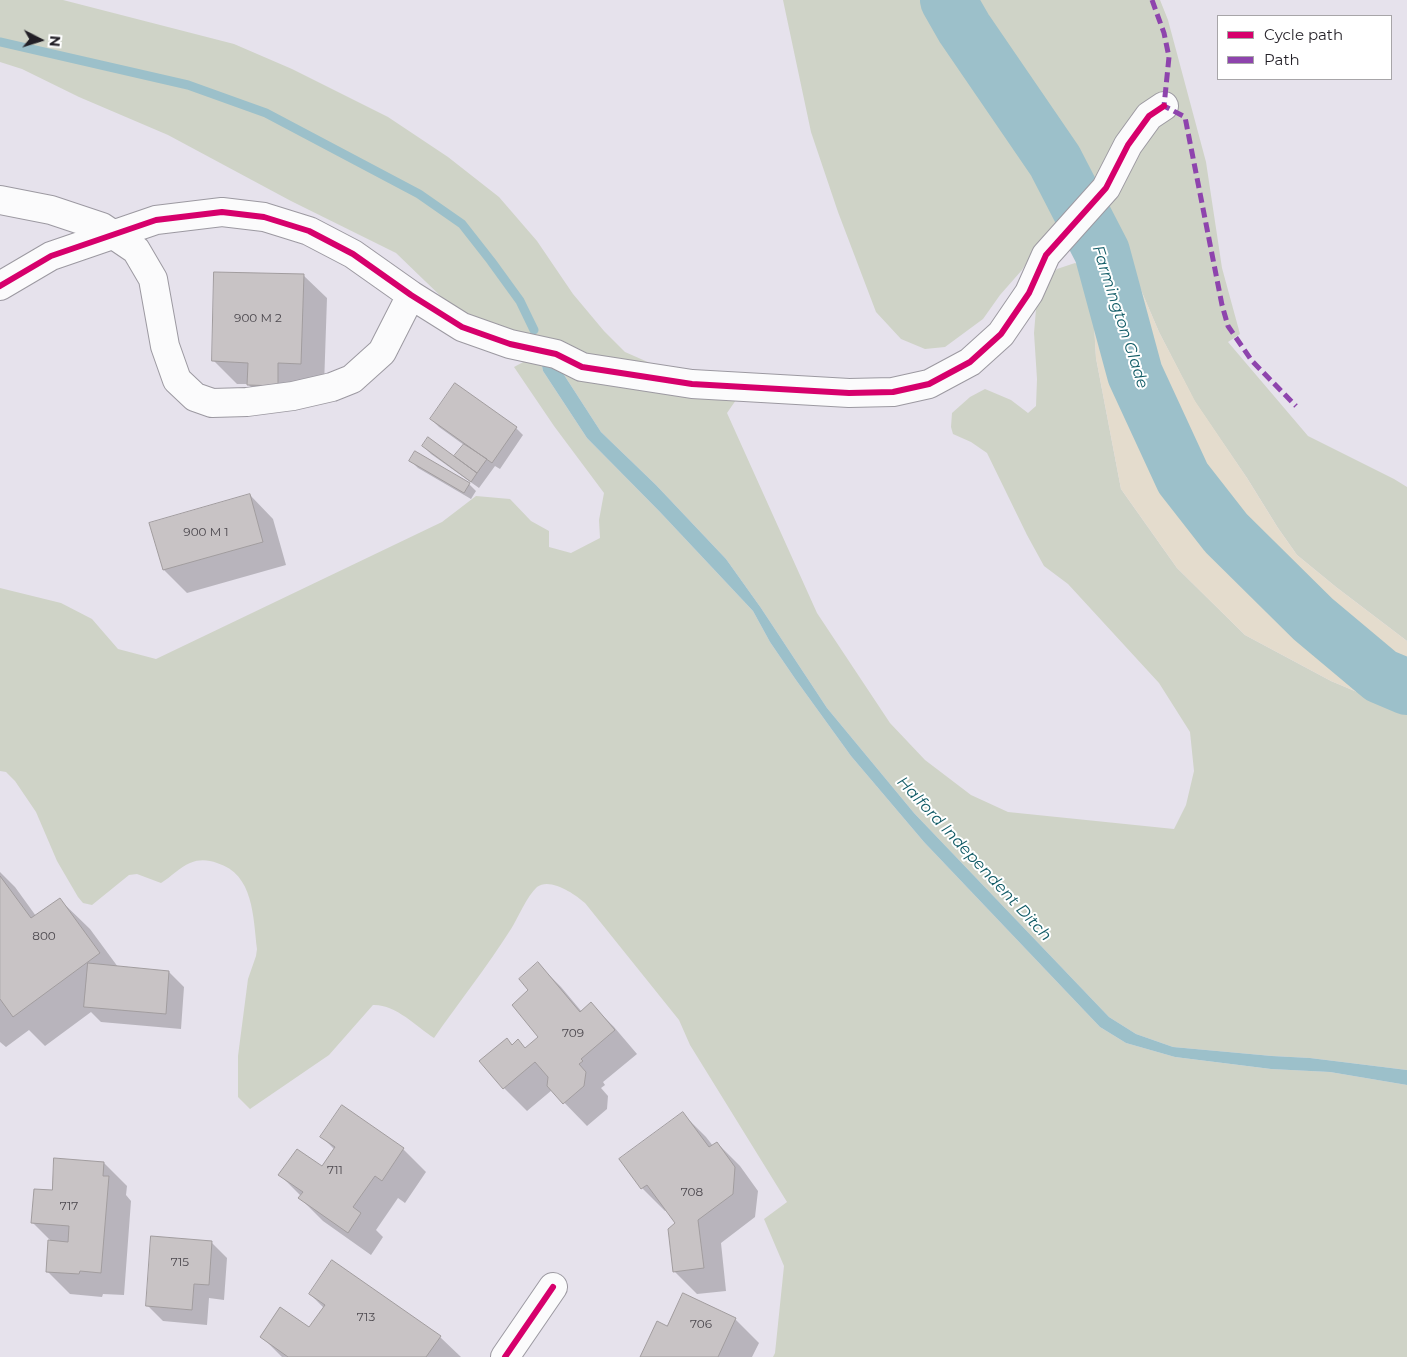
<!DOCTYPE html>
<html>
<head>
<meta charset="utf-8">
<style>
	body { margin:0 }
	#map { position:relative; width:1407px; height:1357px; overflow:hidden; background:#e6e2ec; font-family:Montserrat,sans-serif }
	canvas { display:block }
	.legend { position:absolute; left:1217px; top:15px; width:175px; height:65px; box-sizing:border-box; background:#fff; border:1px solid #a7a5a8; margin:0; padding:6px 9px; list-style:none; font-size:15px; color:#221f26 }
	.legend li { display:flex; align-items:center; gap:10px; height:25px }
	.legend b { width:25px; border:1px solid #a7a5a8 }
	.north { position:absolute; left:15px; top:15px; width:50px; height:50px; -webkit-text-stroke:4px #fff; paint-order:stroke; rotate:95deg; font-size:14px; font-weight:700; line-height:20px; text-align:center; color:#221f26 }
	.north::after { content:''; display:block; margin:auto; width:18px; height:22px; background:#221f26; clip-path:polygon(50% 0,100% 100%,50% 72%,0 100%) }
</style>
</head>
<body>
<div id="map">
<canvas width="1407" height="1357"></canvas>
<ul class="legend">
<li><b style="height:6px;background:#d6006c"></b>Cycle path</li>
<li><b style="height:6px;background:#8e44ad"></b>Path</li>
</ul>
<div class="north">N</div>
</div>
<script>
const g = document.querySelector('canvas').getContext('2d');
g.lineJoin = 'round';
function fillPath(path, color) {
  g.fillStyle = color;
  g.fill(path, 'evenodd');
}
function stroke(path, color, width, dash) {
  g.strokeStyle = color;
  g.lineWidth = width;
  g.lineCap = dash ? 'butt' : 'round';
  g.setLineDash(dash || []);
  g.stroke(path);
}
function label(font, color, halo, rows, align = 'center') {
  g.font = font + ' Montserrat,sans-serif';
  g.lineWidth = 4;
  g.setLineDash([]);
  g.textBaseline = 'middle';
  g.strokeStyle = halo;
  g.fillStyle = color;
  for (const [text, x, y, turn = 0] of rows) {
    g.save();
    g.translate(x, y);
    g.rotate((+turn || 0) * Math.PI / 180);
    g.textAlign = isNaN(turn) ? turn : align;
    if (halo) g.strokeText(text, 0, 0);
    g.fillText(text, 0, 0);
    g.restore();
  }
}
fillPath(new Path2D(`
	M 0,0 L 63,0 L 234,44 L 292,69 L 388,117 L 448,157 L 499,197 L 537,241 L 573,294 L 604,331 L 625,352 L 650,363 L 675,369 L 608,365 L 503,330 L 454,309 L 396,253 L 291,201 L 168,135 L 79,97 L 22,69 L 0,62 Z
	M 783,0 L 933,0 L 991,96 L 1033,174 L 1060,217 L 1033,253 L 1022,270 L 1000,295 L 983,319 L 945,347 L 925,349 L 901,339 L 876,312 L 838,212 L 811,132 Z
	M 967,0 L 1160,0 L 1168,20 L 1206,162 L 1222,268 L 1240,334 L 1228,342 L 1308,436 L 1394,479 L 1407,487 L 1407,641 L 1336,587 L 1297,555 L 1278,528 L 1247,478 L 1195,402 L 1159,332 L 1108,213 L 1024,82 L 980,26 Z
	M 1075,263 L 1087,269 L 1092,290 L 1096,358 L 1121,489 L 1177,568 L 1245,635 L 1331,681 L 1407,713 L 1407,1070 L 1310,1058 L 1272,1056 L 1173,1047 L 1136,1034 L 1109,1017 L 914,813 L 827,708 L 761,608 L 726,559 L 656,485 L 601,432 L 557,364 L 736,400 L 727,413 L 817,613 L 890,723 L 925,760 L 971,795 L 1008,812 L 1174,829 L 1186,805 L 1194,771 L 1190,732 L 1159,683 L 1068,584 L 1044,566 L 1027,535 L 987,453 L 971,442 L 953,434 L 951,427 L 952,413 L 970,397 L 985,389 L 1011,400 L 1028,413 L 1036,406 L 1037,379 L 1034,333 L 1036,309 L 1040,287 L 1057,269 Z
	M 527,360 L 541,361 L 543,371 L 587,438 L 660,512 L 753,611 L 770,642 L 796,680 L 851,756 L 924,842 L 1100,1027 L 1126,1043 L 1175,1057 L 1271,1069 L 1330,1072 L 1407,1085 L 1407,1357 L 773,1357 L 775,1353 L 784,1266 L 764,1219 L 787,1202 L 690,1045 L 679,1020 L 585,903 C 575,894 550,877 537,887 C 527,896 518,918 511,929 C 487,967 459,1002 434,1038 C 416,1026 395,1004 373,1005 L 329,1055 L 250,1109 L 238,1097 L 238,1056 L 248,979 L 256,956 L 257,949 C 253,917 254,874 217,863 C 208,860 200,859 190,863 C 180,867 171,877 161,883 L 137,874 L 129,875 L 92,905 L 83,903 L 78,897 L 57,861 L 36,812 L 15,781 L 6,772 L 0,771 L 0,588 L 61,603 L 92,619 L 118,649 L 156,659 L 442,522 L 476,496 L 510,499 L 531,521 L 549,531 L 549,547 L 571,553 L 600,538 L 599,520 L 604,493 L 554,426 L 514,367 Z`), '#cfd3c7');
fillPath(new Path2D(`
	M 933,0 L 967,0 L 980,26 L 1024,82 L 1108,213 L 1159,332 L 1195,401 L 1247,478 L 1278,528 L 1297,555 L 1336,587 L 1407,641 L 1407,713 L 1331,681 L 1245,635 L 1177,568 L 1121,489 L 1096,358 L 1092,290 L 1087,269 L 1067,227 L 1033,174 L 991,96 Z`), '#e4dccd');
fillPath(new Path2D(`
	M 541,361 L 557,364 L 601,432 L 656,485 L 726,559 L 761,608 L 827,708 L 914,813 L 1109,1017 L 1136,1034 L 1173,1047 L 1272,1056 L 1310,1058 L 1407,1070 L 1407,1085 L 1330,1072 L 1271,1069 L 1175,1057 L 1126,1043 L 1100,1027 L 924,842 L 851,756 L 796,680 L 770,642 L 753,611 L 660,512 L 587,438 L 543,371 Z`), '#9cc0ca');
fillPath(new Path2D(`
	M 303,275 L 327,298 L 324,386 L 301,386 L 301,409 L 272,408 L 248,384 L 237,384 L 214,361 Z
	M 431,419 L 516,428 L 523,435 L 500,469 L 495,466 L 479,488 L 431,454 L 423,446 L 455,458 L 464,445 L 439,427 Z
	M 411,461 L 469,484 L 476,491 L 471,499 L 418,468 Z
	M 250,495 L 273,519 L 286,565 L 187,593 L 164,570 Z
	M 0,872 L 15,887 L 36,916 L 59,899 L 90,929 L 118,967 L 169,972 L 184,987 L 181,1029 L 101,1022 L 91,1012 L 45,1046 L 29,1030 L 6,1047 L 0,1042 Z
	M 538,964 L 561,987 L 582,1012 L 591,1004 L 614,1027 L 637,1054 L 603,1082 L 605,1085 L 601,1088 L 608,1096 L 607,1109 L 587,1126 L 552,1090 L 527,1111 L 504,1088 L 507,1039 L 513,1046 L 518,1041 L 526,1049 L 540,1037 L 530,990 Z
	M 342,1107 L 403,1149 L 426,1172 L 405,1203 L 398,1198 L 376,1230 L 383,1237 L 371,1255 L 323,1221 L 300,1198 L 301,1196 L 280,1175 L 322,1167 L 335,1150 L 322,1137 Z
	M 683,1114 L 706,1137 L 713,1146 L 717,1143 L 740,1166 L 758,1191 L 755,1217 L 721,1243 L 726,1291 L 697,1294 L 674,1271 L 677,1223 L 667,1210 L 665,1211 L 642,1188 L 621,1159 Z
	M 104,1163 L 127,1186 L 126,1195 L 131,1201 L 124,1295 L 103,1294 L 102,1297 L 70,1294 L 47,1271 L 52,1242 L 32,1222 L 53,1192 Z
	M 211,1242 L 227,1258 L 224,1300 L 209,1298 L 207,1325 L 163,1321 L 147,1305 Z
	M 310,1294 L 440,1337 L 461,1357 L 282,1357 L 262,1337 L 310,1329 L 324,1308 Z
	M 683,1295 L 735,1319 L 759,1343 L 752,1357 L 641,1357 L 668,1328 Z`), '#0003');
stroke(new Path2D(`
	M 0,42 L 188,85 L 266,113 L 419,194 L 462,224 L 491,261 L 520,301 L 534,330`), '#9cc0ca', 9);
stroke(new Path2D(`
	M 948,0 L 964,28 L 1055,161 L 1102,252 L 1135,374 L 1183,478 L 1226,533 L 1313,619 L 1381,676 L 1407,687`), '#9cc0ca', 56);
const building = new Path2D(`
	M 214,272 L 304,274 L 301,364 L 278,363 L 278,386 L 247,385 L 248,363 L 212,361 Z
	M 455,383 L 517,427 L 492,463 L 430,419 Z
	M 428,437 L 477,473 L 471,482 L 422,446 Z
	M 464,444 L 487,459 L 477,473 L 454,456 Z
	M 415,451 L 470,483 L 464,493 L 409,461 Z
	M 250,494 L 263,542 L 163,570 L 149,523 Z
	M 0,876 L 31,918 L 60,898 L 100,953 L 13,1017 L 0,999 Z
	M 538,962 L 580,1012 L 591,1002 L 615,1030 L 581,1059 L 583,1061 L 579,1064 L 586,1072 L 584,1086 L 563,1104 L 547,1086 L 548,1077 L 535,1062 L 503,1089 L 479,1061 L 507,1038 L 512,1045 L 518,1039 L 525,1048 L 538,1037 L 512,1005 L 528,990 L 519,979 Z
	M 88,963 L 169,971 L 166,1014 L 84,1007 Z
	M 342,1105 L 404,1148 L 382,1181 L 375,1176 L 353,1207 L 361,1213 L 348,1233 L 298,1198 L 303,1192 L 278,1175 L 297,1149 L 322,1166 L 335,1147 L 320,1137 Z
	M 683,1112 L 709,1147 L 717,1142 L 735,1167 L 733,1194 L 698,1220 L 704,1268 L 673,1272 L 668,1229 L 675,1223 L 647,1185 L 641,1189 L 619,1159 Z
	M 54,1158 L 104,1162 L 103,1176 L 109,1176 L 101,1273 L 80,1271 L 79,1274 L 46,1272 L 48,1240 L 68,1242 L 69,1226 L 31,1223 L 34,1189 L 52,1190 Z
	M 151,1236 L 212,1241 L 209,1285 L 194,1284 L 192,1310 L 146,1306 Z
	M 332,1260 L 441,1336 L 426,1357 L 288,1357 L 260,1337 L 280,1307 L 309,1327 L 325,1305 L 309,1294 Z
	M 683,1293 L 736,1318 L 718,1357 L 640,1357 L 657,1321 L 667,1326 Z`);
fillPath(building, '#c8c3c5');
stroke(building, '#a19c9e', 1);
const minor = new Path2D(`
	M 0,200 L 51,210 L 102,227 L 136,250 L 153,279 L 165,346 L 177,380 L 195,397 L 212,403 L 247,402 L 293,396 L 332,387 L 352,379 L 382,352 L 411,295
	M 0,286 L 51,256 L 156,220 L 222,212 L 264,217 L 309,231 L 353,254 L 411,295 L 462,327 L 510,344 L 556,354 L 582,367 L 692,384 L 849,393 L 893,392 L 929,384 L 970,362 L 1001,334 L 1029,293 L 1046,255 L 1106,188 L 1128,145 L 1149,116 L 1164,106
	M 505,1357 L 553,1287`);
stroke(minor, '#9c99a1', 30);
stroke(minor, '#fbfbfc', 28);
stroke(new Path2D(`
	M 1152,0 L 1164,33 L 1169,57 L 1164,106 L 1185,117 L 1222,305 L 1228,326 L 1252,361 L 1296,406`), '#8e44ad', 5, [10, 5]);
stroke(new Path2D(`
	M 0,286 L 51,256 L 156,220 L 222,212 L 264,217 L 309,231 L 353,254 L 411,295 L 462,327 L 510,344 L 556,354 L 582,367 L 692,384 L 849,393 L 893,392 L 929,384 L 970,362 L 1001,334 L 1029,293 L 1046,255 L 1106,188 L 1128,145 L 1149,116 L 1164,106
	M 505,1357 L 553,1287`), '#d6006c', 6);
label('12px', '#4c484e', null, [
	["900 M 2",258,318],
	["900 M 1",206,532],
	["800",44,936],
	["709",573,1033],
	["711",335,1170],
	["708",692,1192],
	["717",69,1206],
	["715",180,1262],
	["713",366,1317],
	["706",701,1324]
]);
label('italic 16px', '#115b66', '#fff', [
	["Farmington Glade",1120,317,72],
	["Halford Independent Ditch",974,859,47]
]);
</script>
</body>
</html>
